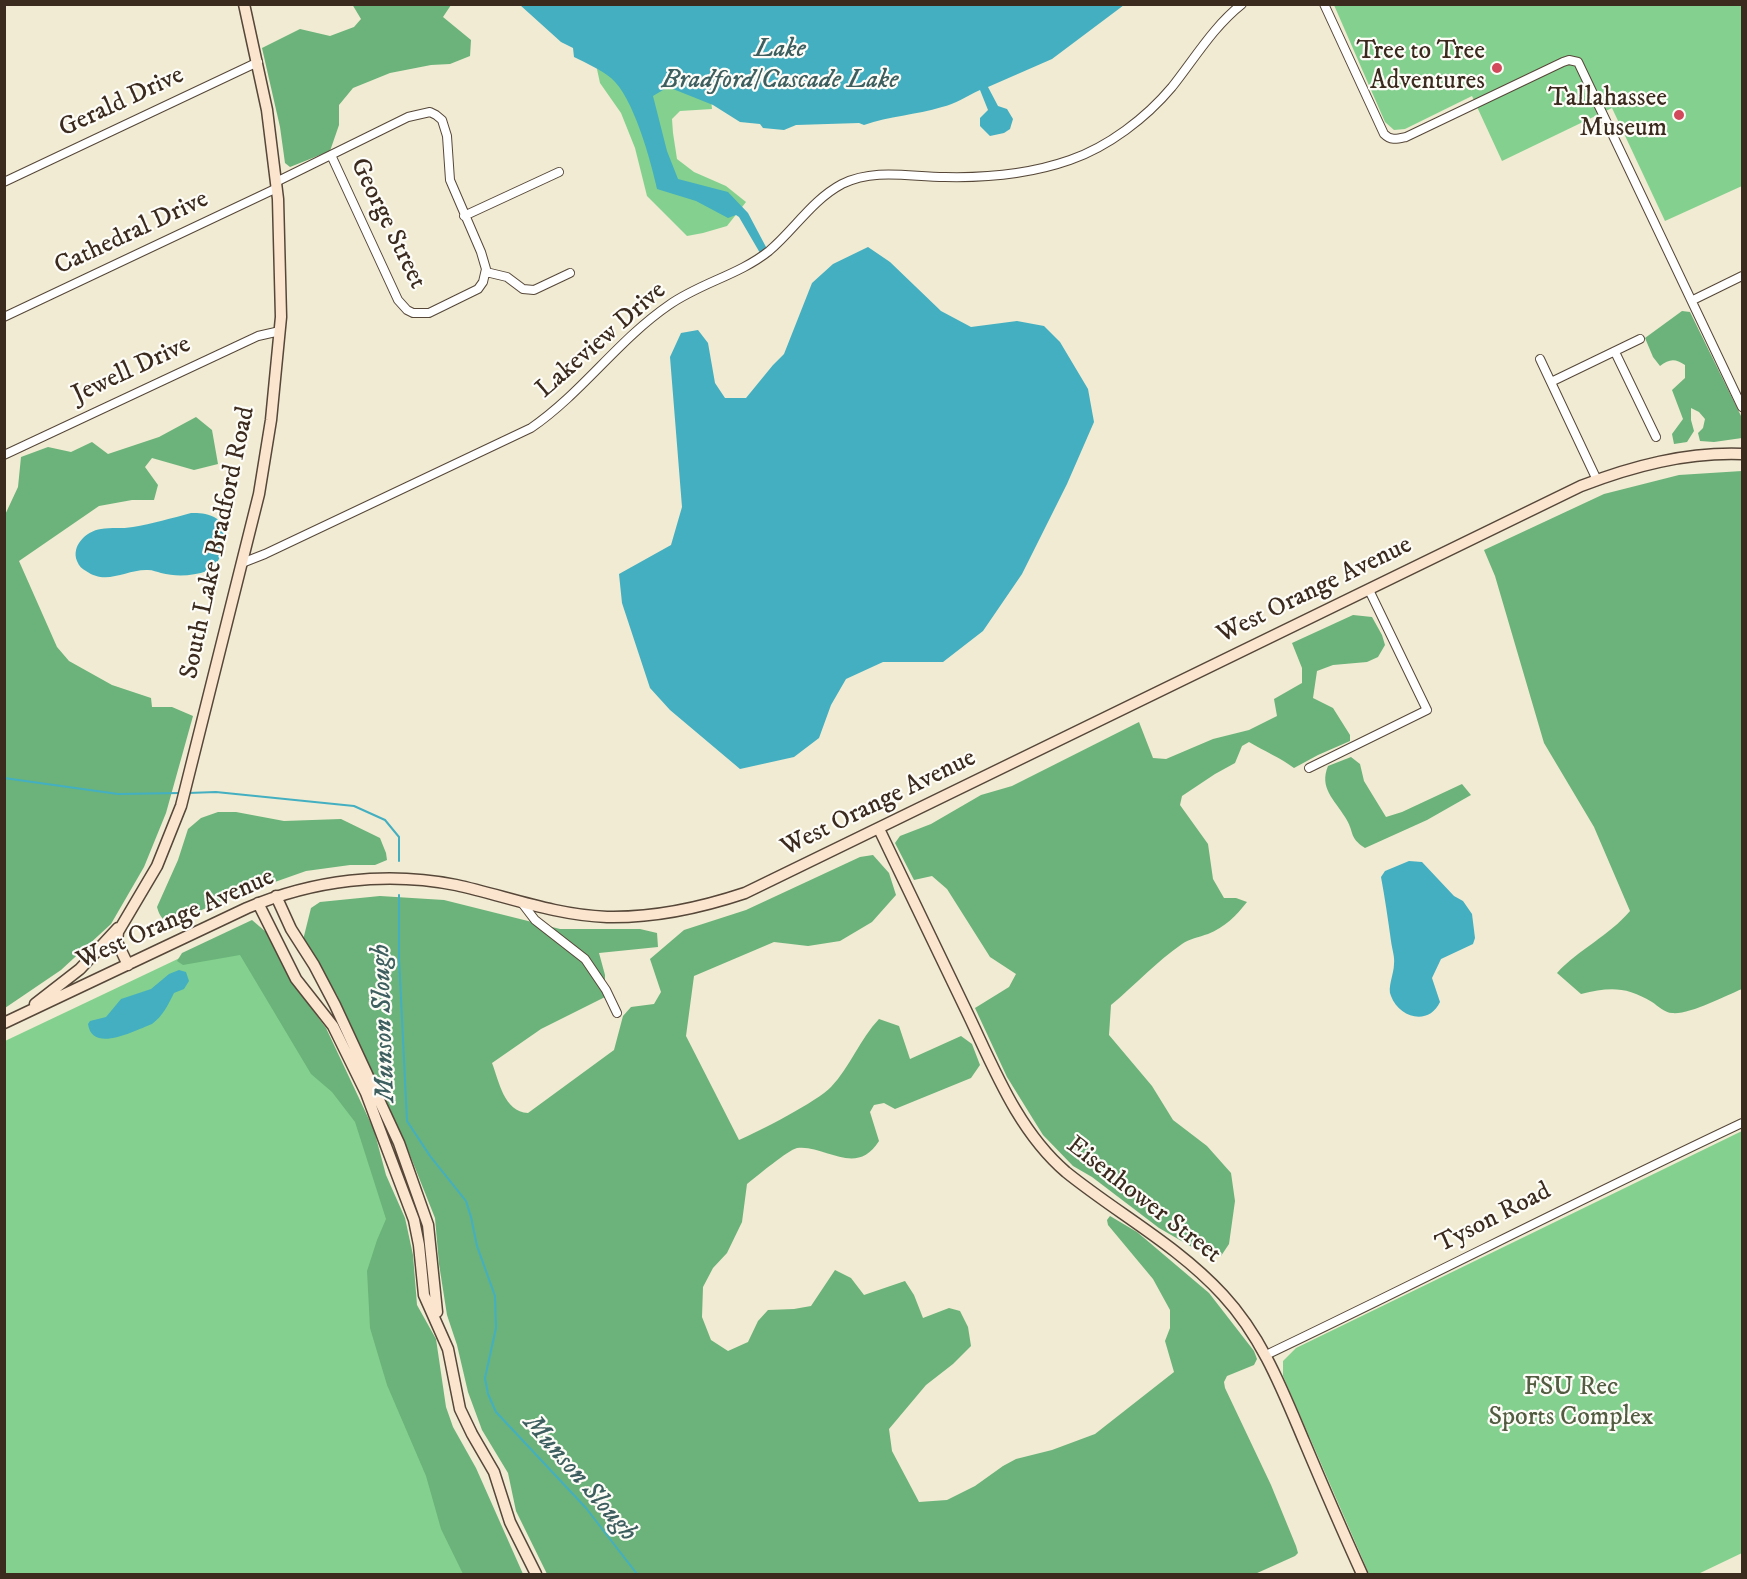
<!DOCTYPE html>
<html>
<head>
<meta charset="utf-8">
<style>
	body { margin:0 }
	#map { position:relative; width:1747px; height:1579px; overflow:hidden; background:#f0ebd2; font-family:"IM FELL DW Pica",serif }
	canvas { display:block }
	.frame { position:absolute; inset:0; border:6px solid #3b2a1e; pointer-events:none }
</style>
</head>
<body>
<div id="map">
<canvas width="1747" height="1579"></canvas>
<div class="frame"></div>
</div>
<script>
const g = document.querySelector('canvas').getContext('2d');
g.lineJoin = 'round';
function fillPath(path, color) {
  g.fillStyle = color;
  g.fill(path, 'evenodd');
}
function stroke(path, color, width, dash) {
  g.strokeStyle = color;
  g.lineWidth = width;
  g.lineCap = dash ? 'butt' : 'round';
  g.setLineDash(dash || []);
  g.stroke(path);
}
function label(font, color, halo, rows, align = 'center') {
  g.font = font + ' "IM FELL DW Pica",serif';
  g.lineWidth = 4.5;
  g.setLineDash([]);
  g.textBaseline = 'middle';
  g.strokeStyle = halo;
  g.fillStyle = color;
  for (const [text, x, y, turn = 0] of rows) {
    g.save();
    g.translate(x, y);
    g.rotate((+turn || 0) * Math.PI / 180);
    g.textAlign = isNaN(turn) ? turn : align;
    if (halo) g.strokeText(text, 0, 0);
    g.fillText(text, 0, 0);
    g.restore();
  }
}
fillPath(new Path2D(`
	M 1334,5 L 1742,5 L 1742,186 L 1665,221 L 1612,108 L 1502,161 L 1472,96 L 1405,129 L 1394,130 L 1385,122 Z
	M 595,60 L 711,99 L 712,109 L 680,111 L 672,119 L 673,133 L 677,159 L 694,172 L 726,186 L 746,202 L 727,226 L 703,233 L 687,236 L 647,196 L 635,148 L 621,113 L 600,83 Z
	M 243,928 L 354,1105 L 495,1574 L 5,1574 L 5,1041 Z
	M 1742,1131 L 1742,1553 L 1698,1574 L 1369,1574 L 1283,1376 L 1283,1361 L 1296,1348 Z`), '#84d18f');
fillPath(new Path2D(`
	M 352,4 L 451,5 L 443,17 L 471,40 L 470,56 L 450,64 L 431,65 L 390,73 L 353,88 L 339,105 L 339,125 L 330,151 L 290,167 L 285,163 L 280,127 L 262,48 L 300,29 L 330,36 L 354,27 L 361,19 Z
	M 1682,311 L 1690,312 L 1742,418 L 1742,438 L 1714,442 L 1700,441 L 1698,433 L 1703,428 L 1705,419 L 1699,412 L 1691,408 L 1691,420 L 1694,431 L 1687,442 L 1674,444 L 1672,434 L 1683,419 L 1672,390 L 1685,378 L 1685,365 C 1675,358 1669,359 1660,366 L 1653,357 L 1645,338 Z
	M 196,417 L 212,430 L 218,464 L 194,470 L 152,458 L 145,467 L 158,485 L 154,500 L 132,500 L 99,506 L 19,561 L 57,647 L 69,661 L 112,685 L 151,698 L 152,707 L 172,707 L 193,716 L 166,813 L 144,867 L 111,924 L 61,970 L 5,1008 L 4,517 L 18,487 L 21,457 L 48,447 L 71,452 L 92,442 L 108,454 L 159,437 Z
	M 1742,471 L 1742,989 C 1725,996 1689,1015 1672,1013 C 1665,1013 1658,1006 1652,1002 C 1626,986 1609,987 1581,994 L 1557,973 C 1579,949 1609,936 1630,911 L 1594,827 L 1544,743 L 1495,576 L 1484,550 L 1604,494 L 1679,475 Z
	M 1353,615 L 1372,617 L 1382,635 L 1385,645 L 1378,657 L 1367,662 L 1333,665 L 1317,671 L 1313,698 L 1333,708 L 1350,735 L 1350,741 L 1318,755 L 1294,768 C 1281,758 1264,751 1249,742 L 1242,746 L 1235,763 L 1215,774 L 1182,796 L 1180,805 L 1208,844 L 1213,879 L 1224,898 L 1236,898 L 1247,902 C 1236,916 1225,927 1208,934 C 1199,937 1189,939 1182,944 C 1156,962 1135,985 1111,1005 L 1109,1035 L 1152,1086 L 1173,1120 L 1207,1146 L 1231,1173 L 1235,1201 L 1229,1244 L 1221,1256 L 1204,1254 L 1159,1228 L 1092,1177 L 1073,1166 L 1043,1135 L 1033,1119 L 1007,1077 L 975,1008 L 1009,987 L 1016,974 L 990,957 L 947,889 L 932,876 L 914,880 L 895,843 L 900,836 L 931,824 L 981,795 L 1012,786 L 1139,722 L 1153,758 L 1166,759 L 1213,739 L 1249,730 L 1277,716 L 1274,699 L 1302,683 L 1302,668 L 1292,643 Z
	M 1351,757 L 1360,764 L 1364,781 L 1386,817 L 1402,812 L 1462,784 L 1471,795 L 1427,820 L 1365,848 C 1348,837 1355,832 1345,817 C 1334,799 1319,788 1328,766 Z
	M 218,812 L 236,812 L 284,821 L 341,819 L 380,838 L 386,853 L 387,860 L 375,865 L 350,865 L 306,871 L 221,901 L 174,923 C 163,921 160,918 157,907 L 178,860 L 188,829 L 201,818 Z
	M 873,855 L 889,873 L 896,895 L 872,922 L 840,941 L 808,946 L 774,942 L 694,976 L 686,1036 L 739,1140 C 758,1132 818,1101 831,1087 C 850,1067 860,1039 879,1019 L 899,1026 L 910,1059 L 961,1036 L 972,1044 L 980,1065 L 971,1078 L 895,1109 L 884,1103 L 874,1105 L 870,1112 L 879,1141 C 856,1178 825,1144 797,1148 C 788,1150 756,1177 747,1184 L 742,1222 L 727,1253 L 713,1268 L 703,1287 L 702,1317 L 711,1340 L 728,1351 L 748,1342 L 758,1321 L 768,1310 L 794,1309 L 811,1306 L 835,1270 L 851,1278 L 864,1295 L 905,1281 L 914,1295 L 923,1318 L 949,1308 L 960,1311 L 968,1327 L 971,1346 L 953,1364 L 926,1385 L 889,1429 L 892,1451 L 919,1502 L 947,1500 L 975,1486 L 1003,1466 L 1016,1459 L 1052,1450 L 1095,1434 L 1174,1372 L 1165,1341 L 1170,1328 L 1170,1310 L 1153,1279 L 1108,1225 L 1107,1220 L 1110,1216 L 1137,1232 L 1209,1293 L 1254,1351 L 1257,1359 L 1254,1365 L 1227,1376 L 1224,1382 L 1225,1388 L 1271,1485 L 1296,1546 L 1298,1553 L 1295,1556 L 1255,1574 L 547,1574 L 516,1511 L 508,1473 L 482,1430 L 468,1392 L 457,1345 L 447,1315 L 439,1264 L 435,1218 L 404,1140 L 337,995 L 303,940 L 311,908 L 320,902 L 380,896 L 444,900 L 560,929 L 640,929 L 657,933 L 658,947 L 599,953 L 605,975 L 605,997 L 541,1029 L 492,1063 C 499,1081 504,1112 528,1113 L 614,1050 L 623,1016 L 631,1007 L 654,1004 L 661,992 L 650,959 L 684,930 L 746,910 L 860,857 Z
	M 252,920 L 266,932 L 309,1005 L 326,1028 L 374,1130 L 386,1175 L 405,1218 L 413,1255 L 417,1305 L 436,1339 L 446,1407 L 453,1427 L 476,1468 L 523,1574 L 463,1574 L 441,1529 L 426,1476 L 387,1385 L 370,1328 L 367,1271 L 377,1240 L 386,1219 L 355,1122 L 332,1092 L 311,1074 L 240,955 L 183,965 L 177,961 L 182,953 Z`), '#6bb37a');
fillPath(new Path2D(`
	M 520,5 L 1124,5 L 1052,59 L 988,87 L 998,106 L 1007,109 L 1013,119 L 1010,129 L 1004,133 L 990,136 L 980,126 L 980,118 L 988,110 L 980,90 C 967,96 955,104 942,107 C 916,115 889,116 864,125 L 859,123 L 796,125 L 784,130 L 763,128 L 760,124 L 740,122 L 713,105 L 668,87 L 653,96 L 667,151 L 678,179 L 728,192 L 748,213 L 766,247 L 760,253 L 739,217 L 736,215 L 728,218 L 696,201 L 657,189 C 651,161 633,96 611,78 C 600,69 586,63 574,57 L 573,48 L 561,42 Z
	M 868,247 L 890,262 L 941,311 L 971,327 L 1017,321 L 1044,326 L 1060,342 L 1088,389 L 1094,422 L 1067,484 L 1022,574 L 983,631 L 943,662 L 883,662 L 846,679 L 831,705 L 819,738 L 794,757 L 740,769 L 670,710 L 650,688 L 622,603 L 619,574 L 671,545 L 682,507 L 670,357 L 681,333 L 698,330 L 708,343 L 715,383 L 725,398 L 746,398 L 773,365 L 784,354 L 812,283 L 833,264 Z
	M 191,513 C 199,513 206,513 214,517 C 233,526 224,564 207,571 C 193,576 176,577 161,573 C 157,572 153,570 148,570 C 126,569 107,586 86,571 C 82,569 79,566 77,561 C 71,546 86,531 101,529 C 111,527 122,529 133,527 C 152,524 172,518 191,513 Z
	M 1409,861 L 1422,862 L 1454,896 L 1463,901 L 1472,914 L 1475,938 L 1473,944 L 1441,959 L 1432,978 L 1440,1002 C 1429,1026 1399,1018 1391,996 C 1387,988 1394,974 1394,964 C 1395,957 1392,949 1391,941 C 1388,920 1385,898 1381,877 L 1385,871 Z
	M 179,970 L 186,972 L 189,981 L 184,989 L 174,993 C 168,1005 163,1016 152,1024 C 136,1030 92,1054 88,1024 L 90,1021 L 106,1017 L 121,999 L 151,989 L 169,974 Z`), '#43afc1');
stroke(new Path2D(`
	M 4,778 L 118,794 L 180,793
	M 188,793 L 216,792 L 354,806 L 385,820 L 399,837 L 399,861
	M 399,895 L 399,958 L 407,1121 L 430,1156 L 466,1201 L 471,1217 L 477,1246 L 495,1296 L 496,1328 L 485,1378 L 488,1394 L 496,1412 L 586,1508 L 637,1574`), '#43afc1', 2);
const street = new Path2D(`
	M 1324,4 L 1384,134 C 1391,141 1397,139 1406,137 L 1563,62 L 1569,60 L 1578,62 L 1742,407
	M 4,182 L 258,62
	M 276,182 L 408,117 L 430,112 L 436,115 L 442,120 L 447,136 L 450,180 L 481,252 L 486,269 L 483,282 L 478,289 L 429,313 L 413,313 L 407,310 L 398,300 L 331,155
	M 464,216 L 559,172
	M 486,272 L 507,277 L 523,289 L 534,290 L 570,273
	M 1693,300 L 1742,276
	M 4,317 L 277,188
	M 1615,352 L 1656,437
	M 1540,359 L 1597,480
	M 1551,382 L 1640,339
	M 4,455 L 258,336 L 280,331
	M 242,563 L 265,554 L 531,428 C 582,393 618,340 669,305 C 700,283 739,275 769,251 C 794,230 812,200 842,184 C 875,168 910,177 945,177 C 987,178 1030,174 1070,160 C 1108,147 1146,118 1172,87 C 1195,58 1213,27 1242,4
	M 1309,768 L 1427,710 L 1369,590
	M 522,903 L 535,920 L 585,959 L 606,990 L 617,1013
	M 1266,1355 C 1425,1279 1583,1198 1742,1123`);
const secondary = new Path2D(`
	M 879,829 C 908,890 937,950 966,1010 C 993,1066 1017,1130 1066,1172 C 1118,1214 1177,1245 1223,1295 C 1262,1337 1282,1389 1304,1441 C 1323,1486 1342,1530 1362,1574
	M 276,896 L 291,929 L 314,965 L 335,1005 L 399,1143 L 428,1225 L 437,1312
	M 258,903 L 296,979 L 333,1026 L 366,1093 L 414,1220 L 419,1245 L 424,1295 L 448,1349 L 460,1409 L 472,1434 L 494,1472 L 510,1522 L 536,1574
	M 128,965 L 117,942 L 118,932 L 157,866 L 181,806 L 259,494 L 271,420 L 281,317 L 278,199 L 267,110 L 244,4
	M 35,1004 L 80,969 L 118,928
	M 4,1023 L 247,908 C 313,880 386,871 456,885 C 506,896 554,915 607,917 C 654,918 700,908 745,893 L 1581,486 C 1633,466 1686,452 1742,454`);
stroke(street, '#564739', 10);
stroke(secondary, '#564739', 13);
stroke(street, '#fff', 8);
stroke(secondary, '#fbe5cf', 10);
for (const [x, y, r, color] of [
	[1497,68,6,"#d1495b"],
	[1679,115,6,"#d1495b"]
]) {
  const dot = new Path2D();
  dot.arc(x, y, r, 0, 2 * Math.PI);
  g.fillStyle = color;
  g.fill(dot);
  stroke(dot, '#fdfcf7', 2);
}
label('26px', '#3b2a1e', '#fdfcf7', [
	["Tree to Tree",1485,53],
	["Adventures",1485,83],
	["Tallahassee",1667,100],
	["Museum",1667,130]
], 'right');
label('26px', '#3b2a1e', '#fdfcf7', [
	["Gerald Drive",122,103,-25],
	["George Street",387,224,64],
	["Cathedral Drive",132,234,-25],
	["Lakeview Drive",602,341,-41],
	["Jewell Drive",132,371,-25],
	["South Lake Bradford Road",219,543,-78],
	["West Orange Avenue",1315,591,-26],
	["West Orange Avenue",879,804,-26],
	["West Orange Avenue",176,920,-24],
	["Eisenhower Street",1143,1201,38],
	["Tyson Road",1494,1219,-27]
]);
label('26px', '#515c40', '#fdfcf7', [
	["FSU Rec",1571,1389],
	["Sports Complex",1571,1419]
]);
label('italic 27px', '#3e5f5f', '#fdfcf7', [
	["Lake",780,50],
	["Bradford/Cascade Lake",780,81],
	["Munson Slough",385,1023,-92],
	["Munson Slough",579,1479,49]
]);
</script>
</body>
</html>
